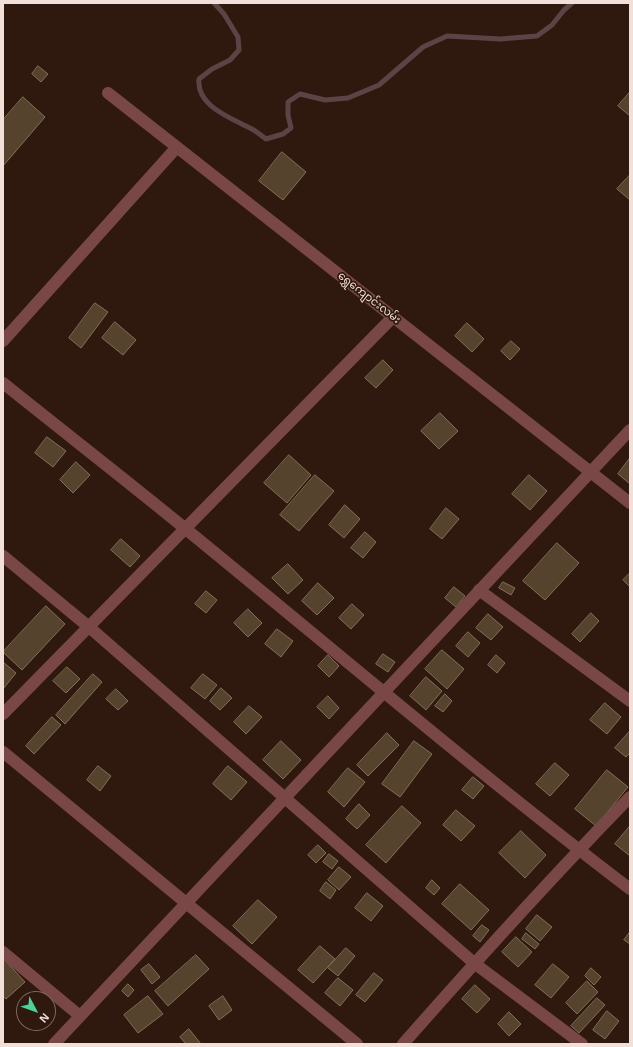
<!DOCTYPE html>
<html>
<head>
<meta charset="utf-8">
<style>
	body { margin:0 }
	#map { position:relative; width:633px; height:1047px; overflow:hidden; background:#2f180d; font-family:Helvetica,sans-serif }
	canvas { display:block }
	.frame { position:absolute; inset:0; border:4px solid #f1e0d9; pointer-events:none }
	.north { position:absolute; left:16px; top:991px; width:40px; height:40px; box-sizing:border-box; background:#2f180d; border:1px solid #7d685f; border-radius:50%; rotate:131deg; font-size:11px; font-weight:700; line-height:16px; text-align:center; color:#f1e0d9 }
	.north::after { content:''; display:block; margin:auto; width:14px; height:18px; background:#4ad49c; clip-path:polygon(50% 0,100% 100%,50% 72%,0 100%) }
</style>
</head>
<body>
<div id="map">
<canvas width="633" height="1047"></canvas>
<div class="frame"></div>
<div class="north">N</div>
</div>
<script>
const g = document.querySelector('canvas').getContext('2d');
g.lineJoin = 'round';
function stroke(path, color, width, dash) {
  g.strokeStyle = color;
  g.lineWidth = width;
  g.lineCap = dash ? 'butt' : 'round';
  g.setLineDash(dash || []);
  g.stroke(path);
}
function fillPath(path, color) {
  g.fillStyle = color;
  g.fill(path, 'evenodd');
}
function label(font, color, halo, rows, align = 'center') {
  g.font = font + ' Helvetica,"Noto Sans Myanmar",sans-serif';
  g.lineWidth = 3.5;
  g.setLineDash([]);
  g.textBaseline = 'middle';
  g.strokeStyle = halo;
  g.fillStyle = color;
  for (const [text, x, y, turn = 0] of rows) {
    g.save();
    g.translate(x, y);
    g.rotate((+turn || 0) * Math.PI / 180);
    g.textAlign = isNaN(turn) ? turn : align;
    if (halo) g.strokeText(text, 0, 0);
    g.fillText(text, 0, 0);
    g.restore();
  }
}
stroke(new Path2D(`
	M 214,3 L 224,14 L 238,37 L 239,50 L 230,60 L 212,69 L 199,79 C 196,106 231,118 250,128 C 256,131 261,135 266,139 L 283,134 L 291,128 L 288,115 L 288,102 L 300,94 L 325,100 L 348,98 L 379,85 L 423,47 L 447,36 L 500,39 L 537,36 L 552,25 L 564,10 L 572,3`), '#5b4346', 5);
const building = new Path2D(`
	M 38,66 L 48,74 L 41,82 L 32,74 Z
	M 630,92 L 630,116 L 618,106 Z
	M 23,97 L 45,117 L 3,166 L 3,120 Z
	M 282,152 L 306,172 L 283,200 L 259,181 Z
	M 630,175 L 630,200 L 617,189 Z
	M 95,303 L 108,312 L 81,348 L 69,338 Z
	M 115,322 L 136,340 L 123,355 L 102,338 Z
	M 467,323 L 484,339 L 472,352 L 455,336 Z
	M 511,341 L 520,349 L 510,360 L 501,351 Z
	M 383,360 L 393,370 L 376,388 L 365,378 Z
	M 440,413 L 458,431 L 439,449 L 421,431 Z
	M 47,437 L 66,451 L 53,467 L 35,453 Z
	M 289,455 L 311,475 L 287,503 L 264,483 Z
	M 630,458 L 630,484 L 618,474 Z
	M 76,462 L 90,475 L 73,493 L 60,480 Z
	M 315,475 L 334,491 L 299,531 L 280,515 Z
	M 529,475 L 547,491 L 530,510 L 512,494 Z
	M 345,505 L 360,519 L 344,538 L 329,525 Z
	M 446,508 L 459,519 L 442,539 L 430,529 Z
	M 365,532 L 376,542 L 363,558 L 351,548 Z
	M 121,539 L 140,556 L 130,567 L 111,550 Z
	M 557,543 L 579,563 L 545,600 L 523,581 Z
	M 288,564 L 303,580 L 288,594 L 272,578 Z
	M 630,573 L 630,587 L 623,580 Z
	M 503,582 L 515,588 L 511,595 L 499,588 Z
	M 318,583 L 334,598 L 317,615 L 302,601 Z
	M 454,587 L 465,596 L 456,607 L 445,598 Z
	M 206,591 L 217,600 L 206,613 L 195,604 Z
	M 352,604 L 364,615 L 351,629 L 339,618 Z
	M 46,606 L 65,624 L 22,670 L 3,652 Z
	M 248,609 L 262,623 L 248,637 L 234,623 Z
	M 591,613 L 599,621 L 580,642 L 572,634 Z
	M 488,614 L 503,627 L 491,640 L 476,628 Z
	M 277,629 L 293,641 L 281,657 L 265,644 Z
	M 468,632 L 480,643 L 468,657 L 456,646 Z
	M 442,650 L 464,669 L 447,689 L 425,669 Z
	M 383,654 L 395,662 L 388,672 L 376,664 Z
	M 328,655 L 339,666 L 329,677 L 318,666 Z
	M 496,655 L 505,663 L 497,673 L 488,665 Z
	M 3,662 L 16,673 L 3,689 Z
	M 67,667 L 80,679 L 66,693 L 53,681 Z
	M 93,674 L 102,682 L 65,724 L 56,715 Z
	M 203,674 L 217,685 L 205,699 L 191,688 Z
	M 426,677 L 442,691 L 426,710 L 410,696 Z
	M 221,688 L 232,698 L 220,710 L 210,701 Z
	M 116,689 L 128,701 L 118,710 L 106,699 Z
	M 445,694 L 452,701 L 443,712 L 435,706 Z
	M 328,696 L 339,708 L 329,719 L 317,707 Z
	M 605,703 L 621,717 L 607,734 L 590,720 Z
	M 249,706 L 262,717 L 246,734 L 234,722 Z
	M 52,717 L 61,725 L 34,754 L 26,746 Z
	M 630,731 L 630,753 L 626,757 L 615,748 Z
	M 387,733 L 399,745 L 368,776 L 357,765 Z
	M 281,741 L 301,760 L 283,779 L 263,760 Z
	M 414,741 L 432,754 L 400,797 L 382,784 Z
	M 555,763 L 569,775 L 550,796 L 536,784 Z
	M 98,766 L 111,776 L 100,791 L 87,780 Z
	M 228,766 L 247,782 L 231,800 L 213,784 Z
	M 348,768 L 365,782 L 344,807 L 328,792 Z
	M 607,770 L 628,787 L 596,826 L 575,809 Z
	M 473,777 L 484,786 L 473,799 L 462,790 Z
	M 359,804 L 370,815 L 357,829 L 346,819 Z
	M 402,806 L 421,823 L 386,863 L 366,845 Z
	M 456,810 L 475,826 L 461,841 L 443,825 Z
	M 630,826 L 630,856 L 615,844 Z
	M 521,831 L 546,855 L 525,878 L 499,853 Z
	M 318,845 L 326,853 L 316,863 L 308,855 Z
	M 329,854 L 338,861 L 332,869 L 323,862 Z
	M 339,867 L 351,877 L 339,890 L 328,880 Z
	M 432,880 L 440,888 L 434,895 L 426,888 Z
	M 326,882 L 336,890 L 330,899 L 320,891 Z
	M 460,884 L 489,910 L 471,930 L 442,904 Z
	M 367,893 L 383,906 L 371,921 L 355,908 Z
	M 258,900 L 277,917 L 252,944 L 233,926 Z
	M 537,915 L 552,927 L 540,941 L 526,929 Z
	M 482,925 L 489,930 L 480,942 L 473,936 Z
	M 630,932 L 630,944 L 624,940 Z
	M 526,933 L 539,944 L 535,949 L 522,939 Z
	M 516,937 L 532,952 L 518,967 L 502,952 Z
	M 320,946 L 335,959 L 313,983 L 298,970 Z
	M 346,948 L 355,956 L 338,976 L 328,968 Z
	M 196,955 L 209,969 L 168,1006 L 155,991 Z
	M 3,958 L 25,982 L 6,999 L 3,996 Z
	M 149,964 L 160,977 L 152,984 L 141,970 Z
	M 553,964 L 569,977 L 551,998 L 535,985 Z
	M 591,968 L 601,977 L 594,985 L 585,976 Z
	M 374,973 L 383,980 L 365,1002 L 356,995 Z
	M 338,978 L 353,990 L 340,1006 L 325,993 Z
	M 587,981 L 598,992 L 577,1014 L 566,1003 Z
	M 128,984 L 134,990 L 128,997 L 122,991 Z
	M 475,985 L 490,999 L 477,1013 L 462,999 Z
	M 148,996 L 163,1014 L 138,1033 L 124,1015 Z
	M 223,996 L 232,1010 L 219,1020 L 209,1006 Z
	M 597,998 L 605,1005 L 579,1033 L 571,1026 Z
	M 607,1011 L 619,1021 L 605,1039 L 593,1030 Z
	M 509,1012 L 521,1024 L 509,1036 L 498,1024 Z
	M 189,1029 L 201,1044 L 186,1044 L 180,1037 Z`);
fillPath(building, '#56432e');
stroke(building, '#836f58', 1);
stroke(new Path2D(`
	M 108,93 L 630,503
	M 3,341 L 177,147
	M 3,383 C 64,432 126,480 187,530 C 334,650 479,774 630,889
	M 3,556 L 89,627 L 474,963 L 582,1044
	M 479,590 L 630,701
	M 3,714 L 393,317
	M 3,752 L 357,1044
	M 3,952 L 80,1016
	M 54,1044 L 630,430
	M 403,1044 C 477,960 552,877 630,797`), '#794846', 12);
label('11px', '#f1e0d9', '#2f180d', [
	["ရွှေကျောင်းလမ်း",369,298,38]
]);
</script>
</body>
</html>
